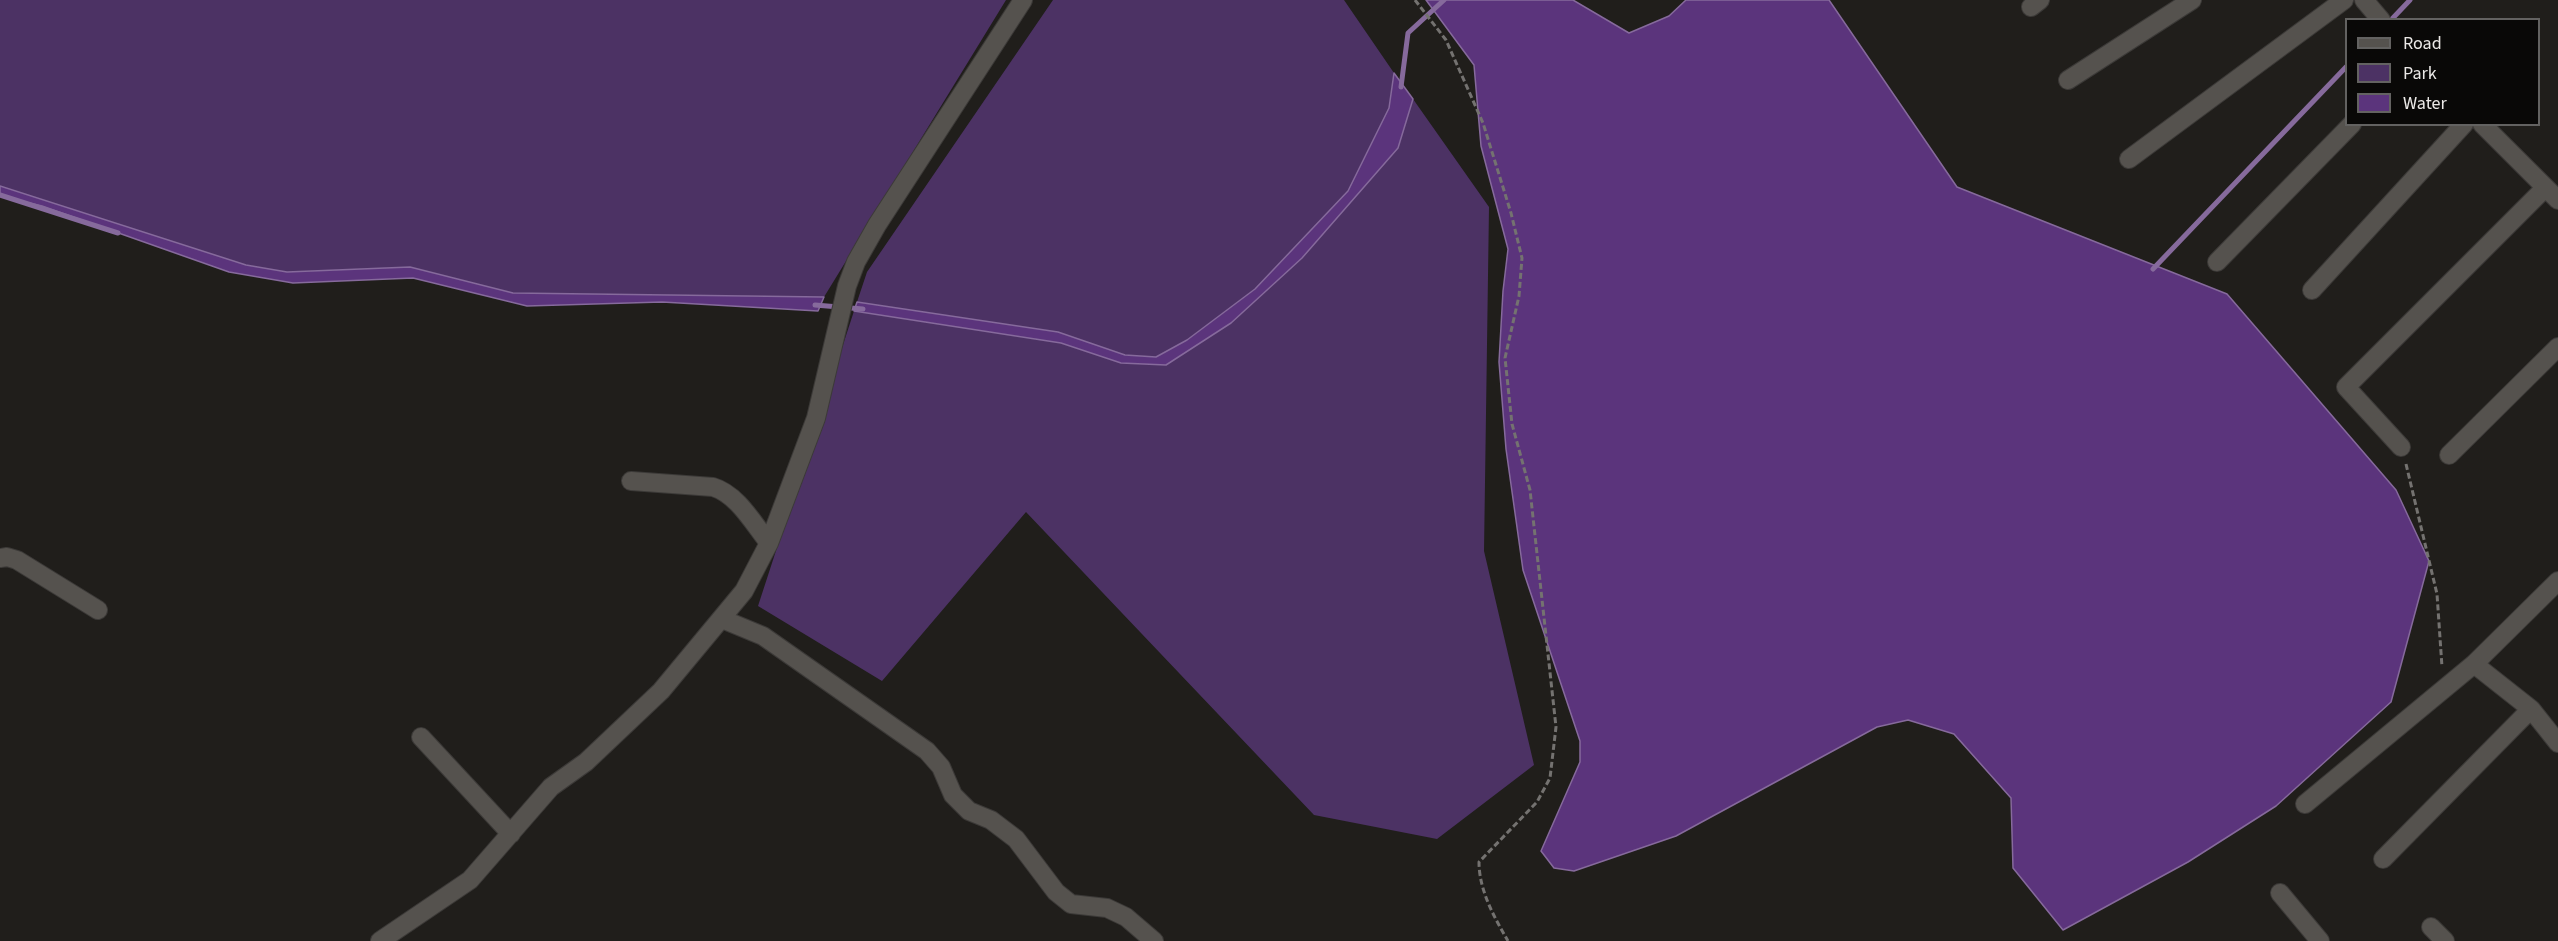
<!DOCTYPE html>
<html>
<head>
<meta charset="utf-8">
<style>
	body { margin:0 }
	#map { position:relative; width:2558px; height:941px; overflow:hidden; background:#201e1b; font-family:"Source Sans 3",sans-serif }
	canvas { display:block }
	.legend { position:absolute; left:2345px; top:18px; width:195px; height:108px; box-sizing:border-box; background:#090807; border:2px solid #636261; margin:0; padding:8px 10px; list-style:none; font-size:18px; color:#ebe9e7 }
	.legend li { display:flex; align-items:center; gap:12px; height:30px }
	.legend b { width:30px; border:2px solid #636261 }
</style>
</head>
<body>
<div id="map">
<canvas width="2558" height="941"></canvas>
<ul class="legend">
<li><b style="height:8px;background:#55524e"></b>Road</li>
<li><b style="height:16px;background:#4c3264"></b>Park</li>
<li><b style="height:16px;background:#5b347c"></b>Water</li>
</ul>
</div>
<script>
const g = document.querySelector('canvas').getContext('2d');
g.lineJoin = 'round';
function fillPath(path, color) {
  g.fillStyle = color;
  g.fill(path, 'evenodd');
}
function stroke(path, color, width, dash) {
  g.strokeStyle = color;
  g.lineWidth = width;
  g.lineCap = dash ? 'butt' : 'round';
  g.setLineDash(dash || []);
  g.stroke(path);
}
fillPath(new Path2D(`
	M 0,0 L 1006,0 L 824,297 L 513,293 L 410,267 L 287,272 L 246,265 L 0,186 Z
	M 1053,0 L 1344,0 L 1394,73 L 1389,108 L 1348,191 L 1255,289 L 1187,340 L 1156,357 L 1125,355 L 1058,332 L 857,302 L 867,272 Z
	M 1413,99 L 1489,207 L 1484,551 L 1534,765 L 1437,839 L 1314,815 L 1026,512 L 882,681 L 758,606 L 854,311 L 1061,343 L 1121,363 L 1166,365 L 1231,323 L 1302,258 L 1398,148 Z`), '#4c3264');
const water = new Path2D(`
	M 1426,0 L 1573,0 L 1629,33 L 1669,16 L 1686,0 L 1829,0 L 1957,187 L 2227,294 L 2396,490 L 2429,561 L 2391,702 L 2276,806 L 2188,862 L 2063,930 L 2013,868 L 2011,798 L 1954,734 L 1908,720 L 1877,727 L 1676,836 L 1574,871 L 1554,868 L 1541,851 L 1580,762 L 1580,741 L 1523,570 L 1506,449 L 1499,362 L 1503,291 L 1508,249 L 1481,146 L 1474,65 Z
	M 1394,73 L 1413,99 L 1398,148 L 1302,258 L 1231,323 L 1166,365 L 1121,363 L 1061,343 L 854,311 L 857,302 L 1058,332 L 1125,355 L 1156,357 L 1187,340 L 1255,289 L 1348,191 L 1389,108 Z
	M 0,186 L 246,265 L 287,272 L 410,267 L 513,293 L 824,297 L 818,311 L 662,302 L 527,306 L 413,278 L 293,283 L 229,272 L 42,206 L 0,196 Z`);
fillPath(water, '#5b347c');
stroke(water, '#866a9c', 1.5);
stroke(new Path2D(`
	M 2391,20 L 2410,0
	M 1401,87 L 1408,33 L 1444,0
	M 0,195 L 118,233
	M 2153,269 L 2346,67
	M 815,305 L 863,309`), '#866a9c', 5);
const minor = new Path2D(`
	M 2364,0 L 2381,20
	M 2031,7 L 2040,0
	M 2068,80 L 2192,0
	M 2482,124 L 2558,200
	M 2129,159 L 2344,0
	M 2217,262 L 2352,124
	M 2312,290 L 2464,124
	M 2401,447 L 2346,387 L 2545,188
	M 2449,455 L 2558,347
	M 631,481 L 713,487 C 737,494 753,523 769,543
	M 0,558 L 7,557 L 17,560 L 98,610
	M 722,619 L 763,636 L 927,751 L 941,767 L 953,795 L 969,811 L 991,820 L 1016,839 L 1056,892 L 1071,904 L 1107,908 L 1126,917 L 1154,941
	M 2474,664 L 2558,581
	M 2531,709 L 2558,743
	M 421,737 L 511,834
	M 2305,804 L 2474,664 L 2531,709 L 2383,859
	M 2280,893 L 2320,941
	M 2431,927 L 2445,941
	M 380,941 L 470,880 L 551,787 L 586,762 L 661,691 L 744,591 L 769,543 L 816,418 L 847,286 L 856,262 L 877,225 L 1023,0`);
stroke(minor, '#3c3a38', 20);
stroke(new Path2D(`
	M 1415,0 L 1446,40 L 1483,123 L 1511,213 L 1522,258 L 1519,296 L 1505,358 L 1512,424 L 1530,490 L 1556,727 L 1550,778 L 1537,802 L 1479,862 C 1479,890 1494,917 1508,941
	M 2406,464 L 2437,594 L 2442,667`), '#747270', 3, [6, 3]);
stroke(minor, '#55524e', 18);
</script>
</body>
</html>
